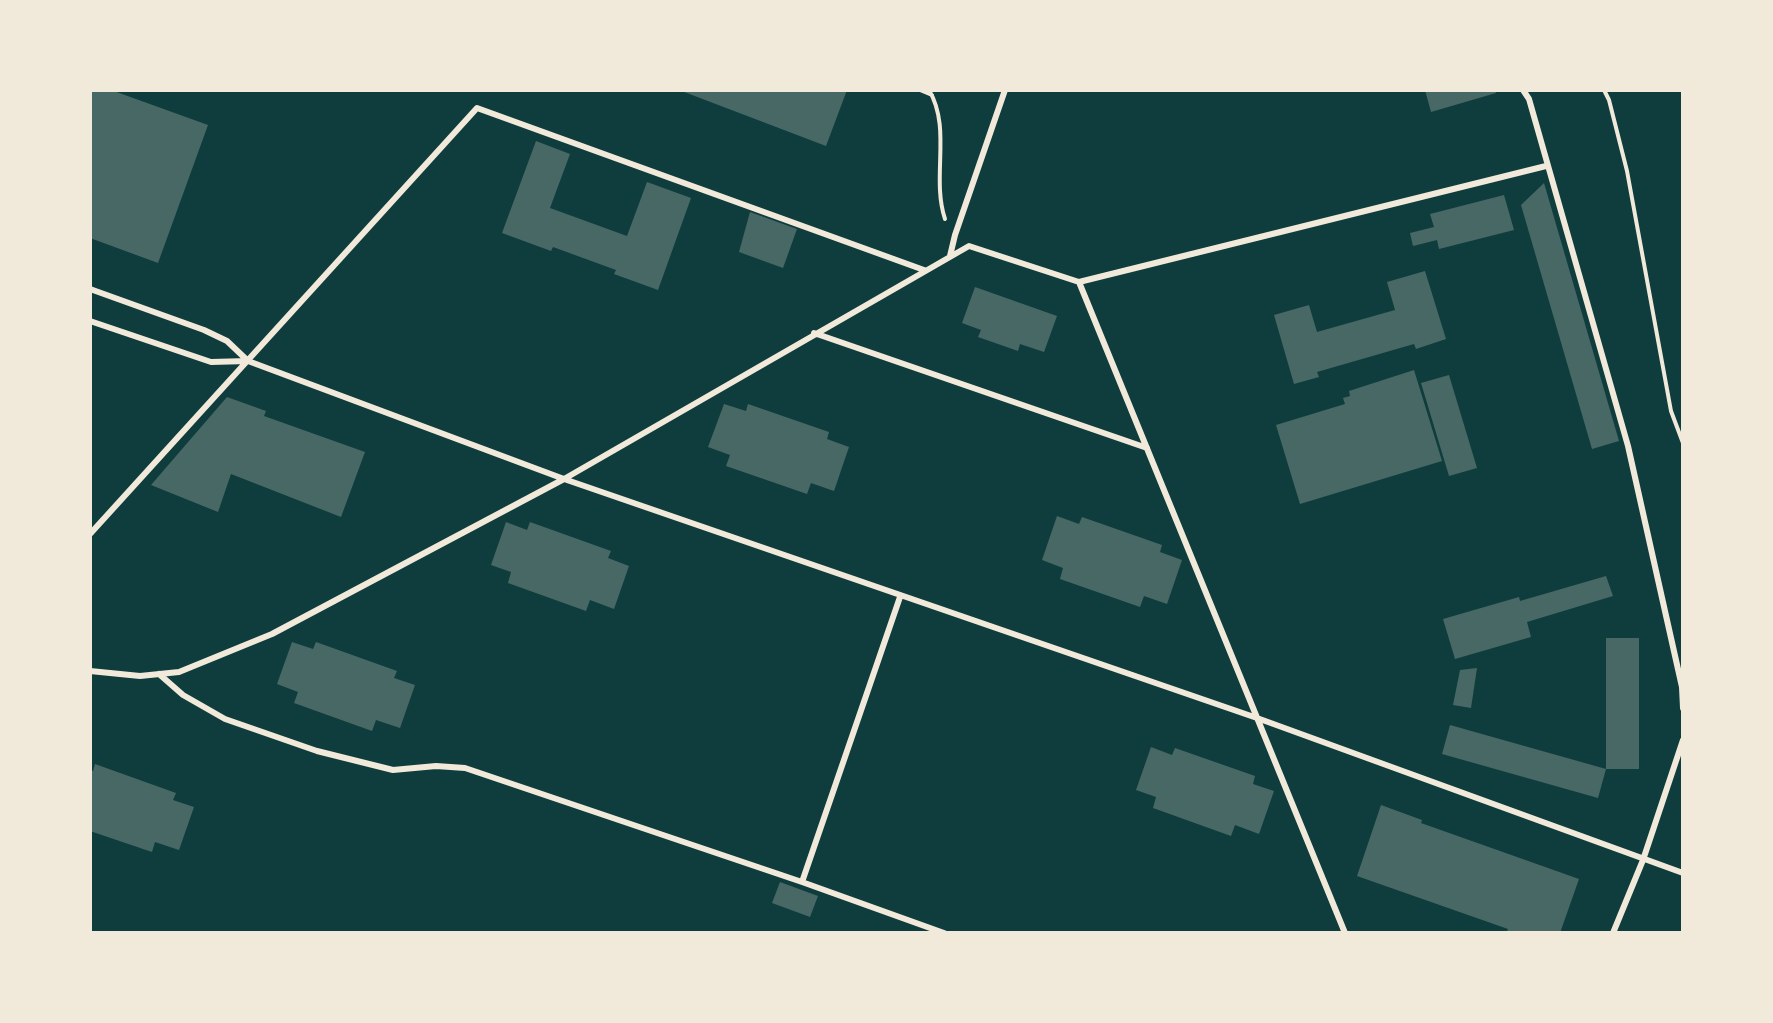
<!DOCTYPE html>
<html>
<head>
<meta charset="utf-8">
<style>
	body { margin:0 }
	#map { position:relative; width:1773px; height:1023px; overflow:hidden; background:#0f3d3e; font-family:"Noto Sans",sans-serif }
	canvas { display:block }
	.frame { position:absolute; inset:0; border:92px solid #f1e9da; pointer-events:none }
</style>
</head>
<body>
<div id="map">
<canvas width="1773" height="1023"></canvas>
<div class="frame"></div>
</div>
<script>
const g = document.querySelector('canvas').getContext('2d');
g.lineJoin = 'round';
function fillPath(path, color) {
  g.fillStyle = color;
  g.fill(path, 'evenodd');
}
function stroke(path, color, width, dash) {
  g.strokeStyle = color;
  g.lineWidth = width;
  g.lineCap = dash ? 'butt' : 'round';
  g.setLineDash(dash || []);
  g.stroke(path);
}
fillPath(new Path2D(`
	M 90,90 L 111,90 L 208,125 L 158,263 L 90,238 Z
	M 679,90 L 847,90 L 826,146 Z
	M 1425,90 L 1495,90 L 1496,93 L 1431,112 Z
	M 536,141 L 570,154 L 550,208 L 627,236 L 647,182 L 691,198 L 658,290 L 614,274 L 616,270 L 553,247 L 551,251 L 502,233 Z
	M 1544,183 L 1619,441 L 1592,449 L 1521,205 Z
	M 1504,195 L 1514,230 L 1439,249 L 1437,240 L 1413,246 L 1410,233 L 1434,227 L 1430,214 Z
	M 750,212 L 797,229 L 783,268 L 739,252 Z
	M 1425,271 L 1446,339 L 1416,349 L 1414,344 L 1317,372 L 1319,377 L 1294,384 L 1274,315 L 1309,305 L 1317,332 L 1395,310 L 1387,282 Z
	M 975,287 L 1057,316 L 1044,352 L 1020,344 L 1018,351 L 978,337 L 981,330 L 962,323 Z
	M 1414,370 L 1442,461 L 1300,504 L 1276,425 L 1345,404 L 1343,398 L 1350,396 L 1349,391 Z
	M 1449,375 L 1477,468 L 1449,476 L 1421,383 Z
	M 227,397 L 266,411 L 264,416 L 365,452 L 341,517 L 231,474 L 218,512 L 151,485 Z
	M 724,404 L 746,411 L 748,404 L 829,432 L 827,439 L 849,447 L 834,491 L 811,483 L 807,494 L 726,466 L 730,455 L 708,447 Z
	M 1057,516 L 1079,524 L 1082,517 L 1162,545 L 1160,552 L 1182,560 L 1167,604 L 1144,596 L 1140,607 L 1060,579 L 1063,568 L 1042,560 Z
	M 506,522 L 527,530 L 530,522 L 611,551 L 608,558 L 629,566 L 614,609 L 590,600 L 586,611 L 508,583 L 511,572 L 491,565 Z
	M 1606,576 L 1613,596 L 1527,622 L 1531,637 L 1455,659 L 1443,619 L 1519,597 L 1520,601 Z
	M 1606,638 L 1639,638 L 1639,769 L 1606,769 L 1598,798 L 1442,754 L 1450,725 L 1606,769 Z
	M 292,642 L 313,649 L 316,642 L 397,671 L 394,678 L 415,685 L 400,728 L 376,720 L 372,731 L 294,703 L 298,692 L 277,684 Z
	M 1477,668 L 1471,708 L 1453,705 L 1460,670 Z
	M 1151,747 L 1172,755 L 1175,748 L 1255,776 L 1253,784 L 1274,791 L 1259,834 L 1235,825 L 1231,836 L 1153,808 L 1156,797 L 1136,790 Z
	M 95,764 L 176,793 L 173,800 L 194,807 L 179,850 L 155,842 L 152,852 L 90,831 L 90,770 L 93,771 Z
	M 1381,805 L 1422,820 L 1421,823 L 1579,879 L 1560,933 L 1506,933 L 1508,929 L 1357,876 Z
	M 780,882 L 818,896 L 810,917 L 772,903 Z`), '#486865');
stroke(new Path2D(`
	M 920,90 L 932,95
	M 929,90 C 952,129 931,177 945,219
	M 1604,90 L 1609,100 L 1627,171 L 1671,411 L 1683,443`), '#f1e9da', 4);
stroke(new Path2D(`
	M 1523,90 L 1529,99 L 1628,446 L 1682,687 L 1683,708
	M 950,256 L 955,235 L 1005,90
	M 1079,282 L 1345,933
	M 90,289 L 204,330 L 227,341 L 248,361
	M 90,321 L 211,362 L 248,361 L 564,479 L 1257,718 L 1683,873
	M 814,333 L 1147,448
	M 90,534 L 477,108 L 924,270
	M 90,671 L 140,676 L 179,672 L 272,634 L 564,479 L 969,246 L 1079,282 L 1546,166
	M 159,674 L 183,695 L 225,719 L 317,751 L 393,770 L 436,766 L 465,768 L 802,882 L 944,933
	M 802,882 L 900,597
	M 1613,933 L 1643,860 L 1683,740`), '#f1e9da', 6);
</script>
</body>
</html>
